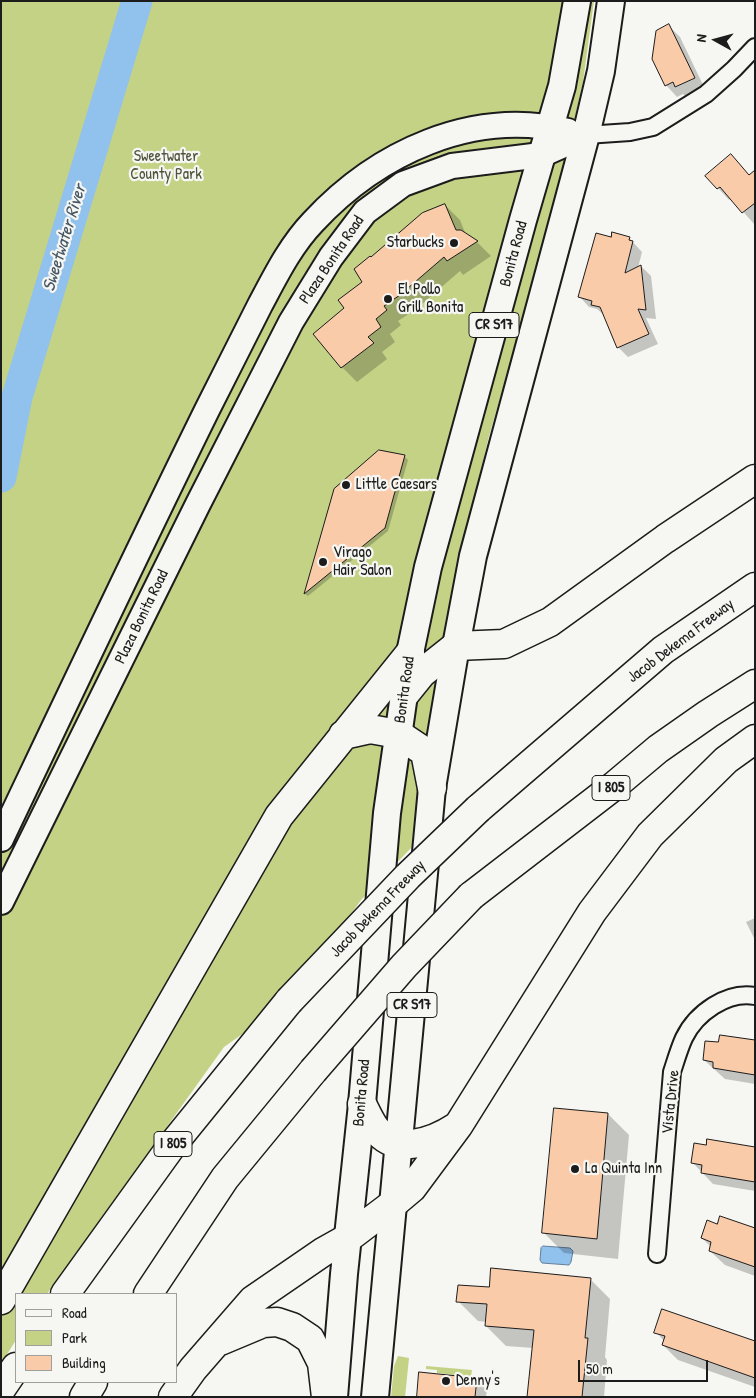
<!DOCTYPE html>
<html>
<head>
<meta charset="utf-8">
<style>
	body { margin:0 }
	#map { position:relative; width:756px; height:1398px; overflow:hidden; background:#f6f6f2; font-family:"Patrick Hand",sans-serif }
	canvas { display:block }
	.frame { position:absolute; inset:0; border:2px solid #1c1c1c; pointer-events:none }
	.legend { position:absolute; left:15px; top:1293px; width:162px; height:90px; box-sizing:border-box; background:#f6f6f2; border:1px solid #9f9f9c; margin:0; padding:6px 9px; list-style:none; font-size:15px; color:#1c1c1c }
	.legend li { display:flex; align-items:center; gap:10px; height:25px }
	.legend b { width:25px; border:1px solid #9f9f9c }
	.north { position:absolute; left:691px; top:15px; width:50px; height:50px; -webkit-text-stroke:4px #f6f6f2; paint-order:stroke; rotate:277deg; font-size:14px; font-weight:700; line-height:20px; text-align:center; color:#1c1c1c }
	.north::after { content:''; display:block; margin:auto; width:18px; height:22px; background:#1c1c1c; clip-path:polygon(50% 0,100% 100%,50% 72%,0 100%) }
	.scale { position:absolute; left:578px; top:1360px; width:130px; height:22px; box-sizing:border-box; border:2px solid #1c1c1c; border-top:0; padding-left:6px; font-size:15px; line-height:18px; white-space:nowrap; color:#1c1c1c; -webkit-text-stroke:4px #f6f6f2; paint-order:stroke }
</style>
</head>
<body>
<div id="map">
<canvas width="756" height="1398"></canvas>
<div class="frame"></div>
<ul class="legend">
<li><b style="height:6px;background:#f6f6f2"></b>Road</li>
<li><b style="height:14px;background:#c4d286"></b>Park</li>
<li><b style="height:14px;background:#facba9"></b>Building</li>
</ul>
<div class="north">N</div>
<div class="scale">50 m</div>
</div>
<script>
const g = document.querySelector('canvas').getContext('2d');
g.lineJoin = 'round';
function fillPath(path, color) {
  g.fillStyle = color;
  g.fill(path, 'evenodd');
}
function stroke(path, color, width, dash) {
  g.strokeStyle = color;
  g.lineWidth = width;
  g.lineCap = dash ? 'butt' : 'round';
  g.setLineDash(dash || []);
  g.stroke(path);
}
function label(font, color, halo, rows, align = 'center') {
  g.font = font + ' "Patrick Hand",sans-serif';
  g.lineWidth = 4.5;
  g.setLineDash([]);
  g.textBaseline = 'middle';
  g.strokeStyle = halo;
  g.fillStyle = color;
  for (const [text, x, y, turn = 0] of rows) {
    g.save();
    g.translate(x, y);
    g.rotate((+turn || 0) * Math.PI / 180);
    g.textAlign = isNaN(turn) ? turn : align;
    if (halo) g.strokeText(text, 0, 0);
    g.fillText(text, 0, 0);
    g.restore();
  }
}
fillPath(new Path2D(`
	M 1,1 L 594,1 L 583,82 L 572,130 L 526,309 L 489,436 L 454,585 L 427,734 L 412,847 L 361,900 L 289,1001 L 224,1047 L 47,1294 L 16,1294 L 16,1340 L 1,1364 Z
	M 398,1356 L 409,1358 L 405,1397 L 391,1397 L 394,1366 Z
	M 426,1366 L 472,1370 L 471,1377 L 437,1373 L 437,1370 L 426,1369 Z`), '#c4d286');
const water = new Path2D(`
	M 543,1246 L 570,1248 L 573,1251 L 571,1262 L 569,1265 L 542,1263 L 540,1260 L 541,1248 Z`);
fillPath(water, '#91c1ed');
stroke(water, '#627f99', 1);
fillPath(new Path2D(`
	M 669,26 L 680,37 L 705,89 L 687,98 L 683,94 L 677,97 L 666,85 L 653,59 Z
	M 731,156 L 750,176 L 755,171 L 754,224 L 731,198 L 729,200 L 718,188 Z
	M 445,205 L 460,220 L 466,235 L 477,242 L 491,256 L 463,275 L 460,271 L 415,310 L 398,321 L 401,325 L 390,334 L 395,342 L 382,352 L 387,359 L 357,382 L 342,367 L 346,309 L 364,282 Z
	M 629,238 L 642,252 L 638,268 L 641,266 L 651,276 L 656,319 L 646,318 L 658,344 L 628,357 L 618,347 L 604,315 L 597,309 L 589,307 L 580,297 L 612,239 Z
	M 404,456 L 408,460 L 388,531 L 308,596 L 305,594 L 336,490 Z
	M 755,918 L 755,940 L 746,922 Z
	M 755,1042 L 755,1084 L 725,1079 L 704,1060 Z
	M 608,1114 L 629,1135 L 618,1259 L 564,1253 L 543,1232 Z
	M 755,1148 L 755,1191 L 713,1184 L 692,1162 Z
	M 718,1225 L 755,1230 L 755,1276 L 725,1265 L 710,1251 L 711,1247 L 702,1238 Z
	M 590,1279 L 610,1299 L 605,1357 L 607,1360 L 604,1397 L 529,1397 L 533,1348 L 506,1346 L 486,1326 L 487,1322 L 478,1321 L 458,1301 L 490,1289 Z
	M 656,1332 L 755,1342 L 755,1387 L 678,1360 L 663,1345 L 664,1341 Z
	M 476,1379 L 487,1390 L 486,1397 L 418,1397 Z`), '#0003');
stroke(new Path2D(`
	M 1,477 L 17,397 L 137,1`), '#91c1ed', 31);
const building = new Path2D(`
	M 669,24 L 695,78 L 675,87 L 673,82 L 665,86 L 652,59 L 656,31 Z
	M 731,154 L 749,175 L 755,170 L 755,203 L 742,213 L 720,187 L 717,189 L 705,176 Z
	M 445,204 L 456,230 L 461,230 L 478,241 L 447,261 L 444,257 L 400,295 L 384,306 L 387,310 L 376,319 L 381,327 L 368,337 L 374,343 L 341,368 L 313,334 L 344,308 L 338,300 L 362,282 L 354,269 L 370,256 L 371,257 L 422,213 Z
	M 612,232 L 630,237 L 629,240 L 633,241 L 625,273 L 641,265 L 646,310 L 638,309 L 649,334 L 617,348 L 600,307 L 591,305 L 592,301 L 578,297 L 596,233 L 611,237 Z
	M 379,450 L 405,455 L 385,528 L 304,594 L 334,489 Z
	M 720,1035 L 755,1040 L 755,1075 L 713,1068 L 713,1062 L 703,1060 L 705,1041 L 718,1042 Z
	M 554,1108 L 608,1113 L 597,1239 L 542,1233 Z
	M 707,1139 L 755,1147 L 755,1182 L 701,1173 L 702,1165 L 691,1163 L 694,1143 L 706,1145 Z
	M 720,1216 L 755,1228 L 755,1267 L 709,1251 L 711,1242 L 701,1238 L 707,1220 L 717,1224 Z
	M 491,1268 L 591,1278 L 585,1338 L 588,1338 L 582,1397 L 527,1397 L 534,1330 L 485,1326 L 487,1304 L 456,1302 L 458,1285 L 489,1287 Z
	M 662,1309 L 755,1341 L 755,1378 L 662,1345 L 665,1336 L 654,1333 Z
	M 419,1372 L 477,1378 L 475,1397 L 417,1397 Z`);
fillPath(building, '#facba9');
stroke(building, '#1c1c1c', 1);
const minor = new Path2D(`
	M 586,135 L 630,132 L 653,127 L 706,94 L 734,69 L 755,47
	M 657,1254 L 672,1072 C 676,1060 679,1049 684,1038 C 696,1013 727,991 755,996`);
const secondary = new Path2D(`
	M 1,839 C 69,696 137,552 207,410 C 225,375 242,340 260,305 C 275,277 290,246 313,222 C 377,153 472,108 568,131
	M 1,902 L 198,504 L 291,322 L 331,257 L 365,212 L 403,184 L 452,166 L 541,155 L 586,135`);
const primary = new Path2D(`
	M 334,1397 L 344,1274 L 362,1104 L 387,813 L 410,653 L 428,567 L 523,220 L 562,86 L 577,1
	M 375,1397 L 432,788 L 456,646 L 473,556 L 586,135 L 601,71 L 611,1`);
const motorway = new Path2D(`
	M 405,694 L 422,673 L 456,646 L 504,644 L 550,622 L 665,539 L 755,479
	M 343,735 L 370,729 L 398,734 L 425,752 L 432,788
	M 478,809 L 663,650 L 755,587
	M 471,896 L 614,786 L 658,749 L 708,714 L 755,684
	M 362,1104 C 366,1112 370,1121 375,1128 C 395,1156 433,1142 456,1127
	M 65,1294 L 173,1144 L 289,1001
	M 148,1294 L 225,1178 L 313,1071
	M 1,1300 L 279,816 L 410,653
	M 220,1341 L 263,1323 L 277,1322 L 292,1327 L 310,1339 L 322,1363 L 326,1397
	M 1,1389 L 16,1367
	M 84,1397 L 93,1382
	M 173,1397 L 193,1369 L 253,1300 L 323,1252 L 348,1238 L 393,1204 L 412,1188 L 458,1126 L 592,912 L 650,835 L 726,760 L 755,739`);
stroke(minor, '#1c1c1c', 20);
stroke(secondary, '#1c1c1c', 28);
stroke(primary, '#1c1c1c', 30);
stroke(motorway, '#1c1c1c', 31);
stroke(minor, '#f6f6f2', 16);
stroke(secondary, '#f6f6f2', 24);
stroke(primary, '#f6f6f2', 26);
stroke(motorway, '#f6f6f2', 28);
const motorwayBridge = new Path2D(`
	M 289,1001 L 408,876 L 478,809
	M 313,1071 L 404,966 L 471,896`);
stroke(motorwayBridge, '#1c1c1c', 31, []);
stroke(motorwayBridge, '#f6f6f2', 28);
for (const [x, y, r, color] of [
	[454,243,5,"#1c1c1c"],
	[388,299,5,"#1c1c1c"],
	[346,485,5,"#1c1c1c"],
	[323,562,5,"#1c1c1c"],
	[575,1169,5,"#1c1c1c"],
	[446,1381,5,"#1c1c1c"]
]) {
  const dot = new Path2D();
  dot.arc(x, y, r, 0, 2 * Math.PI);
  g.fillStyle = color;
  g.fill(dot);
  stroke(dot, '#f6f6f2', 2);
}
for (const [x, y, w] of [
	[494,325,50],
	[611,788,38],
	[412,1005,50],
	[173,1144,38]
]) {
  const box = new Path2D();
  box.roundRect(x - w / 2, y - 12.5, w, 25, 4);
  g.fillStyle = '#f6f6f2';
  g.fill(box);
  stroke(box, '#1c1c1c', 1);
}
label('bold 15px', '#1c1c1c', null, [
	["CR S17",494,325],
	["I 805",611,788],
	["CR S17",412,1005],
	["I 805",173,1144]
]);
label('16px', '#4e533c', '#f6f6f2', [
	["Sweetwater",166,157],
	["County Park",166,175]
]);
label('16px', '#1c1c1c', '#f6f6f2', [
	["Starbucks",444,243,"right"],
	["El Pollo",398,290],
	["Grill Bonita",398,308],
	["Little Caesars",356,485],
	["Virago",333,553],
	["Hair Salon",333,571],
	["La Quinta Inn",585,1169],
	["Denny's",456,1381]
], 'left');
label('16px', '#1c1c1c', '#f6f6f2', [
	["Bonita Road",514,254,-75],
	["Plaza Bonita Road",332,260,-56],
	["Plaza Bonita Road",142,617,-64],
	["Jacob Dekema Freeway",681,641,-37],
	["Bonita Road",405,690,-82],
	["Jacob Dekema Freeway",378,909,-46],
	["Bonita Road",362,1093,-85],
	["Vista Drive",671,1102,-84]
]);
label('italic 18px', '#455665', '#f6f6f2', [
	["Sweetwater River",65,238,-73]
]);
</script>
</body>
</html>
